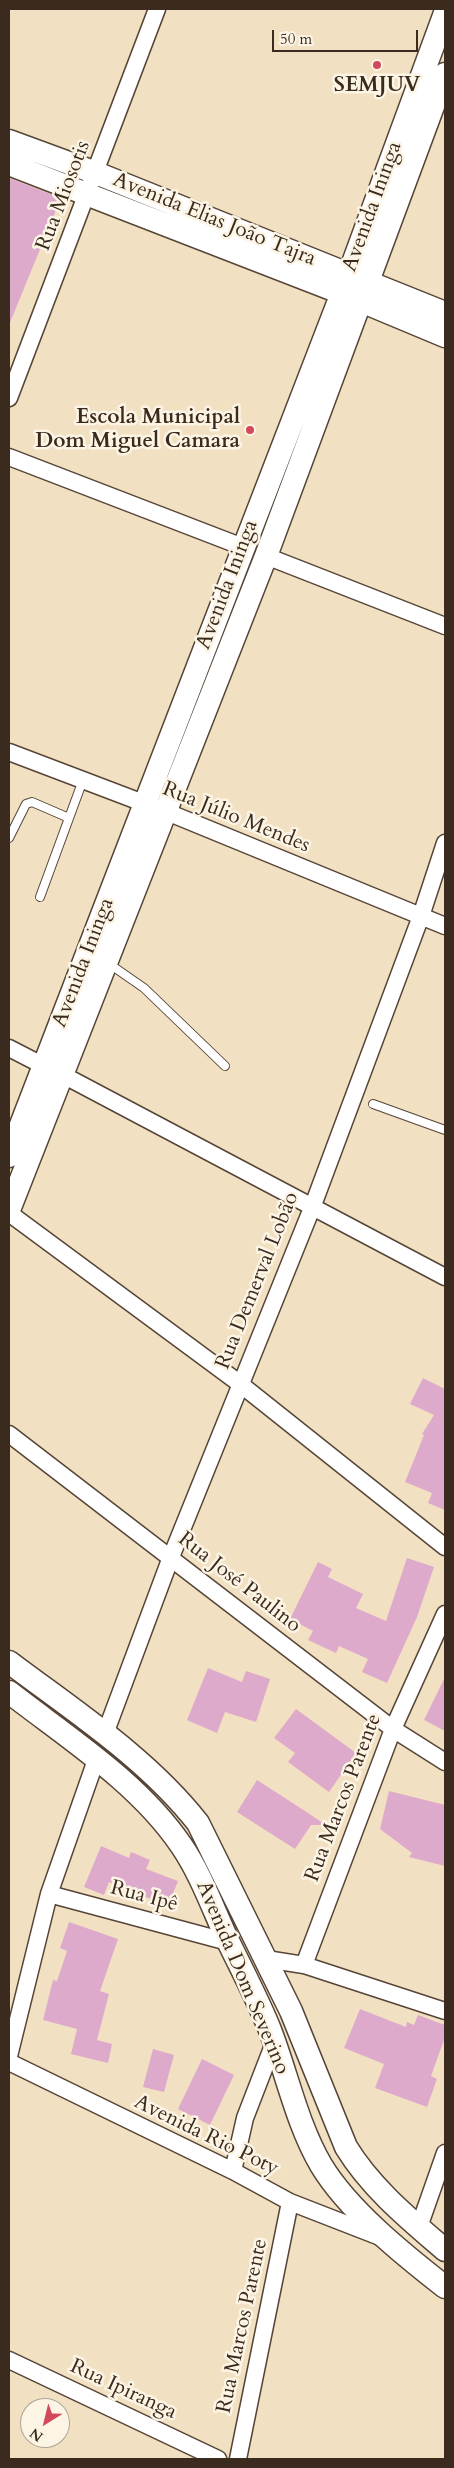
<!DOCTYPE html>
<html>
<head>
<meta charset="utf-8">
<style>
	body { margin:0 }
	#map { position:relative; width:454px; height:2468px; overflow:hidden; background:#f2e0c2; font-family:Cardo,serif }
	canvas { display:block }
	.frame { position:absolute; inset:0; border:10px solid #3b2a1e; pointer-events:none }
	.north { position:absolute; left:20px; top:2398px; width:50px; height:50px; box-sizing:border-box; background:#fcf5e5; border:1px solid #afa495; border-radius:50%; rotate:216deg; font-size:14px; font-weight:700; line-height:20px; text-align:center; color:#3b2a1e }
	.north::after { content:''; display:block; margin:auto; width:18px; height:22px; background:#d1495b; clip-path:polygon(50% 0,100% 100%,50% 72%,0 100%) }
	.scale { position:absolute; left:272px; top:30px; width:146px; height:22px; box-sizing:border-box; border:2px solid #3b2a1e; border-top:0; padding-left:6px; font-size:15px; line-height:18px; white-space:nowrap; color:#3b2a1e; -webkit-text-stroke:4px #fcf5e5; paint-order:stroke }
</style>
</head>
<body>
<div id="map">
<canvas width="454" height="2468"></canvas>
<div class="frame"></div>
<div class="north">N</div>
<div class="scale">50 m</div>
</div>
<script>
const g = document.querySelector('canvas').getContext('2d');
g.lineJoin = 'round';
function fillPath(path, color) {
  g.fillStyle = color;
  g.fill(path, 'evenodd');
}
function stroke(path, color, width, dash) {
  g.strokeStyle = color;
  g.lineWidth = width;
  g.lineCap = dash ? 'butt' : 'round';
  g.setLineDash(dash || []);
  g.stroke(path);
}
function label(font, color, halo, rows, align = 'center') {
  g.font = font + ' Cardo,serif';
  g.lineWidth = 5;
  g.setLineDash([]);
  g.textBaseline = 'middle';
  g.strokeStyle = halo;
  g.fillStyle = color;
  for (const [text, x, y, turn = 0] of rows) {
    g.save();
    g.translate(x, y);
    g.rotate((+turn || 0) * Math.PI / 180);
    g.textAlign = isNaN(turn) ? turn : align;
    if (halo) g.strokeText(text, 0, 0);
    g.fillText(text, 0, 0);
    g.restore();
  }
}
fillPath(new Path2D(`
	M 9,178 L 61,198 L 9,325 Z
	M 423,1378 L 445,1389 L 445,1510 L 428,1503 L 432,1493 L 405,1482 L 424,1435 L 422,1434 L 434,1415 L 410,1404 Z
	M 407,1558 L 434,1567 L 417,1617 L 387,1683 L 362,1672 L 368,1659 L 339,1646 L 336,1653 L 308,1640 L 313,1631 L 290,1619 L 318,1562 L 332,1569 L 328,1577 L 363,1594 L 356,1608 L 386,1621 Z
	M 208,1668 L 242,1682 L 246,1671 L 270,1679 L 256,1722 L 225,1712 L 217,1733 L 187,1720 Z
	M 445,1677 L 445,1731 L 424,1720 Z
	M 296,1709 L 356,1753 L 329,1792 L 288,1762 L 295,1753 L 274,1738 Z
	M 257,1780 L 305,1811 L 326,1825 L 311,1825 L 295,1849 L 237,1812 Z
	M 389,1791 L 445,1805 L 445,1866 L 409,1857 L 412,1853 L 380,1829 Z
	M 101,1846 L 129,1858 L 131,1852 L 150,1860 L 146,1869 L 178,1881 L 168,1906 L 109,1882 L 104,1895 L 84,1887 Z
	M 69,1922 L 118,1939 L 100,1991 L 109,1994 L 97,2040 L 112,2044 L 108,2063 L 71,2054 L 77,2029 L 43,2020 L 53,1980 L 57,1981 L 67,1951 L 60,1948 Z
	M 360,2009 L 406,2027 L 407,2022 L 414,2025 L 418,2015 L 445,2025 L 445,2037 L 431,2076 L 437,2079 L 427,2107 L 375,2088 L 384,2064 L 344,2048 Z
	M 153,2049 L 174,2055 L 164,2092 L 143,2087 Z
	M 202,2059 L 234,2075 L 210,2125 L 178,2109 Z`), '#deaacb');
const lane = new Path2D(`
	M 9,838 L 26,804 L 32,802 L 69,818
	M 40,897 L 83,780
	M 108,963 L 144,988 L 225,1066
	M 373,1104 L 445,1130`);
const street = new Path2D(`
	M 9,398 L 157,9
	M 9,457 L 243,547
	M 266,556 L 445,626
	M 9,752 L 167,812 L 445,926
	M 9,1048 L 44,1066
	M 63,1075 L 445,1277
	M 9,1213 L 239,1383 L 445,1547
	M 9,1434 L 393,1729 L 445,1762
	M 105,1734 L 171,1557 L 312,1208 L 421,916 L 445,843
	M 49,1894 L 228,1942
	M 266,1959 L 304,1965 L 445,2011
	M 304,1965 L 393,1729 L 445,1614
	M 9,2056 L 49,1894 L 96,1760
	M 9,2062 L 233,2171 L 290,2202 L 380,2237
	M 233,2171 L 245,2118 L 274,2043
	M 419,2227 L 445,2153
	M 9,2360 L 218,2459
	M 238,2459 L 290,2202`);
const secondary = new Path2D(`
	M 9,141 L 96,173 L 445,313
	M 9,164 L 342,293 L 445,336
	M 9,1156 L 342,293 L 445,13
	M 9,1210 L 266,556 L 445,74
	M 9,1662 C 74,1711 147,1758 198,1823 L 291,2011 L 346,2147 C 371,2188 409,2219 445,2250
	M 9,1692 C 68,1738 138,1782 181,1845 C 201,1874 213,1909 228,1941 C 242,1970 258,2000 270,2030 C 287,2074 297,2124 321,2165 C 348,2210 404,2255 445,2287`);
stroke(lane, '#564537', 10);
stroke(street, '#564537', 19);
stroke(secondary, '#564537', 25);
stroke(lane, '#fff', 8);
stroke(street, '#fff', 16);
stroke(secondary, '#fff', 22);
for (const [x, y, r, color] of [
	[377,65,5,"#d1495b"],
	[250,430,5,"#d1495b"]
]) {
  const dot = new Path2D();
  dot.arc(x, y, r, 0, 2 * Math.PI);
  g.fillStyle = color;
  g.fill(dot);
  stroke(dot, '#fcf5e5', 2);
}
label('bold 21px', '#3b2a1e', '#fcf5e5', [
	["SEMJUV",377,86],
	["Escola Municipal",240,418,"right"],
	["Dom Miguel Camara",240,442,"right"]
]);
label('21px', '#3b2a1e', '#fcf5e5', [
	["Rua Miosotis",64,196,-69],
	["Avenida Ininga",373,207,-70],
	["Avenida Elias João Tajra",214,220,22],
	["Avenida Ininga",228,585,-69],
	["Rua Júlio Mendes",236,818,22],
	["Avenida Ininga",84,963,-69],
	["Rua Demerval Lobão",258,1281,-68],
	["Rua José Paulino",239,1583,38],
	["Rua Marcos Parente",344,1798,-69],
	["Rua Ipê",144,1897,15],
	["Avenida Dom Severino",242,1978,67],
	["Avenida Rio Poty",206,2136,26],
	["Rua Marcos Parente",243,2326,-78],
	["Rua Ipiranga",123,2390,25]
]);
</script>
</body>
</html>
